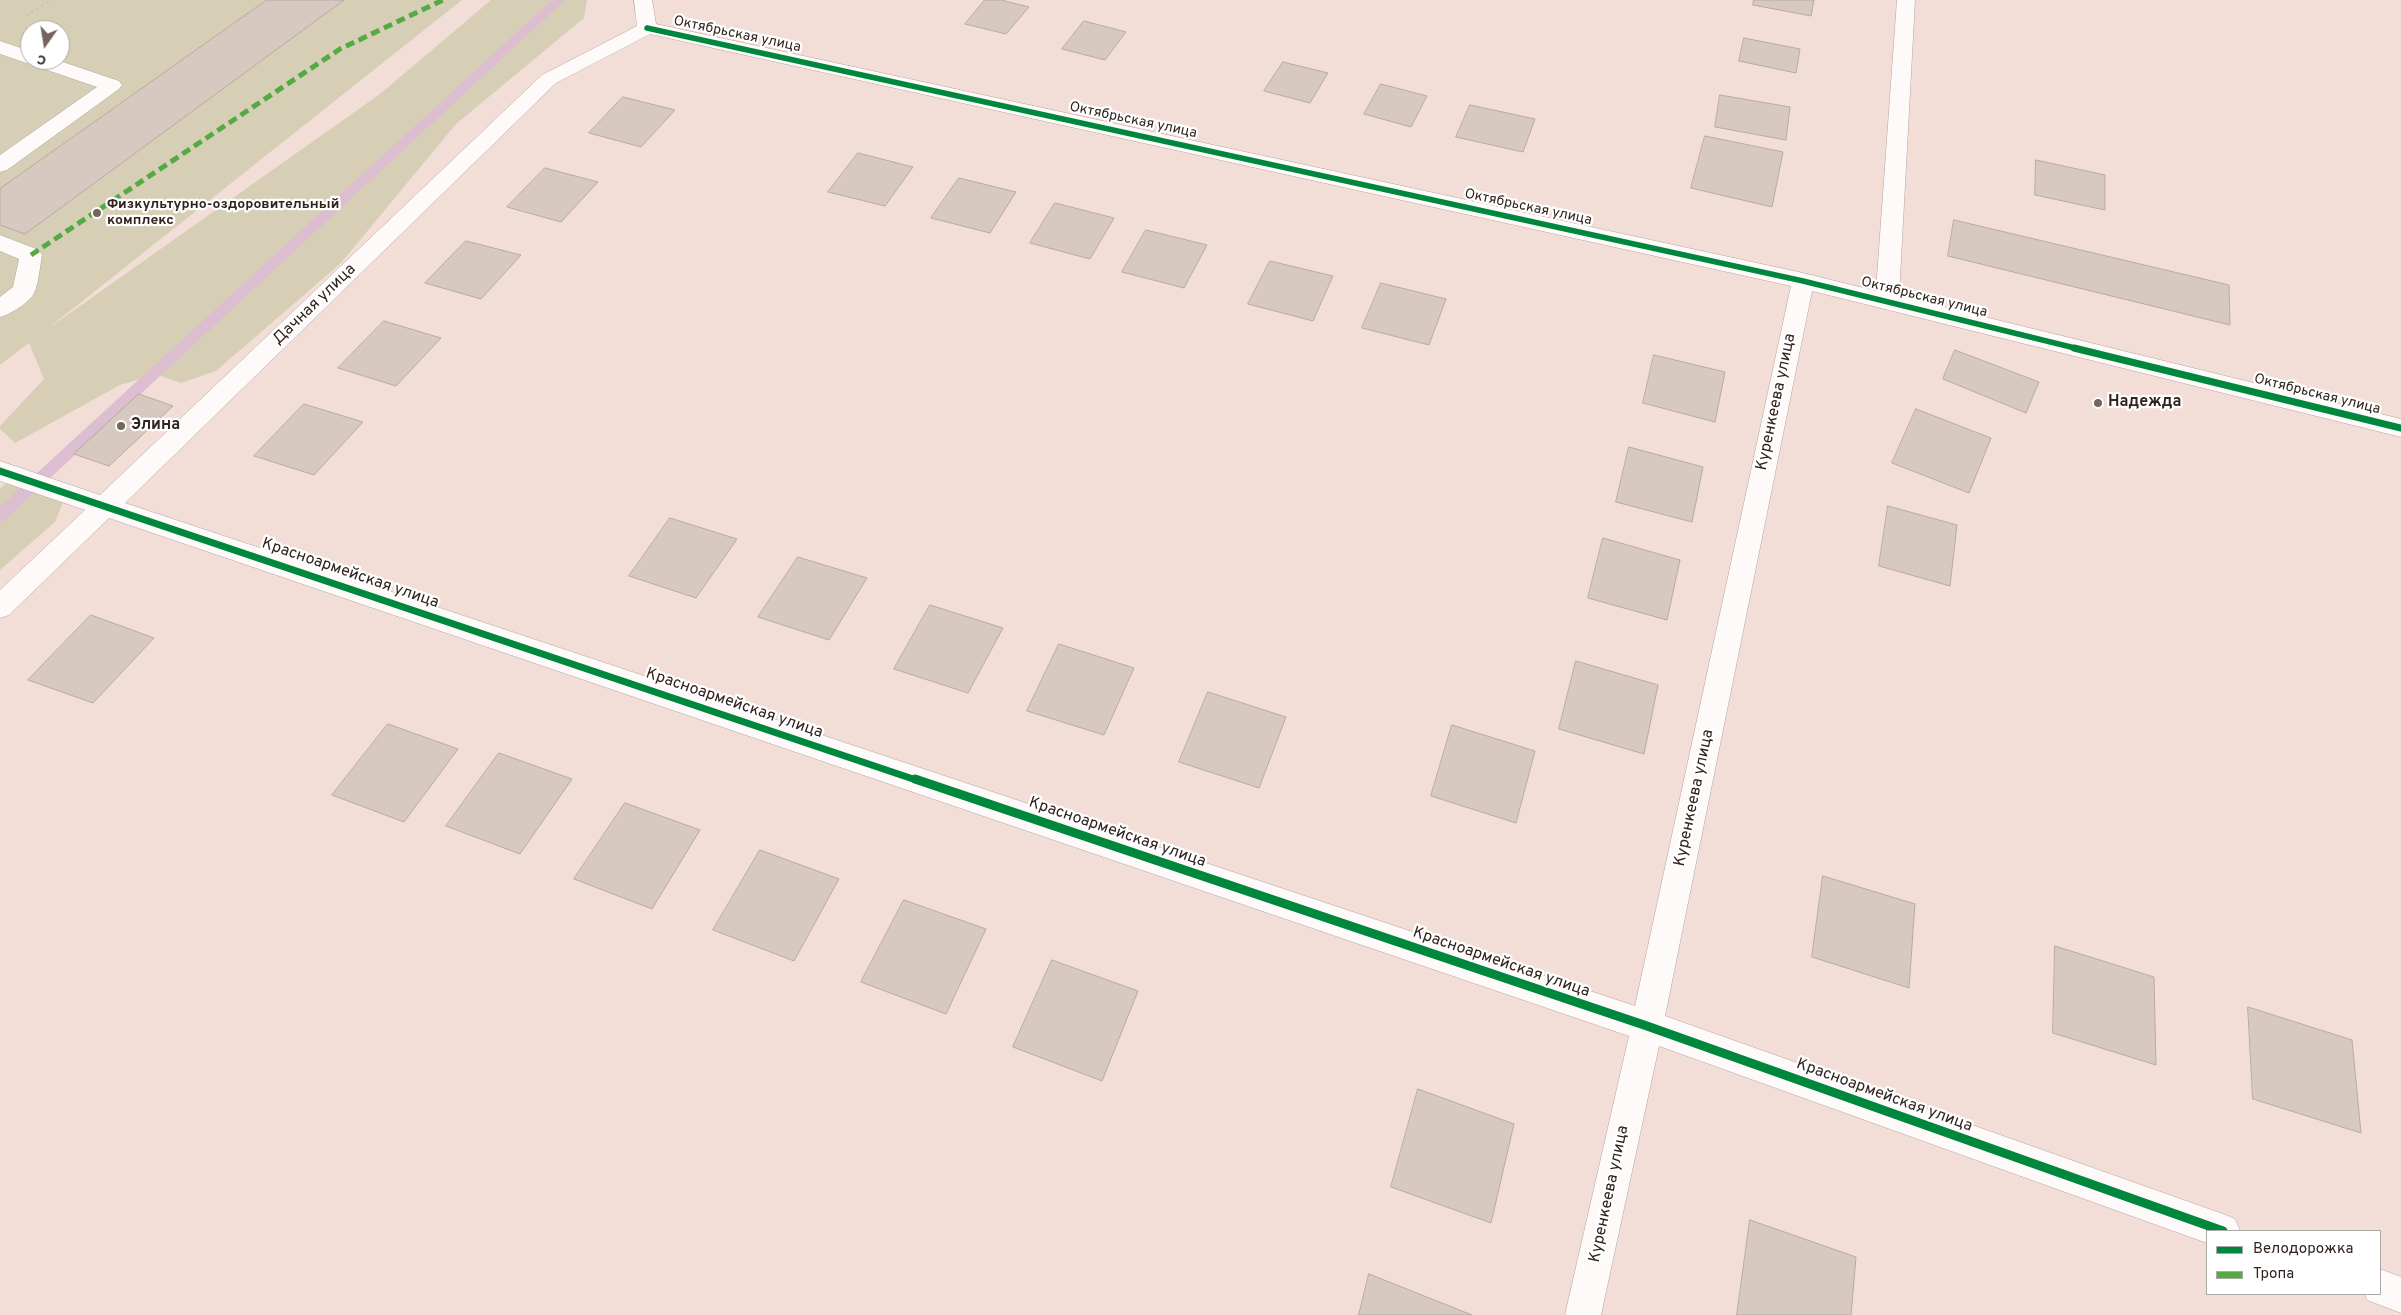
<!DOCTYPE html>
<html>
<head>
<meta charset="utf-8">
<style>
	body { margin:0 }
	#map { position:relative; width:2401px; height:1315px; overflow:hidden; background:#f2ded7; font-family:Overpass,sans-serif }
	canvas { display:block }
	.legend { position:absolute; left:2206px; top:1230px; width:175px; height:65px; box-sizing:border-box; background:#fff; border:1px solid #ada7a5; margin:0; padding:6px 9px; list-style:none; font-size:15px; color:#31231e }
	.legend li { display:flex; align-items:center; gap:10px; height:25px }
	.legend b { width:25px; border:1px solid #ada7a5 }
	.north { position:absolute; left:20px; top:20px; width:50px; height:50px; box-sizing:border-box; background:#fff; border:1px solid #ada7a5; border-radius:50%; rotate:193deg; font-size:14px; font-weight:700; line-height:20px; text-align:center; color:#31231e }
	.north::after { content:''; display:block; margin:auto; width:18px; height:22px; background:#75645f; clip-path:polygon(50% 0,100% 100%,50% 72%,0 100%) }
</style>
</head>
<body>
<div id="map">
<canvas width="2401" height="1315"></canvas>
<ul class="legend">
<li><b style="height:6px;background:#00873e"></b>Велодорожка</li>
<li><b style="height:6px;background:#54aa43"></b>Тропа</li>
</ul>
<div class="north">С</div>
</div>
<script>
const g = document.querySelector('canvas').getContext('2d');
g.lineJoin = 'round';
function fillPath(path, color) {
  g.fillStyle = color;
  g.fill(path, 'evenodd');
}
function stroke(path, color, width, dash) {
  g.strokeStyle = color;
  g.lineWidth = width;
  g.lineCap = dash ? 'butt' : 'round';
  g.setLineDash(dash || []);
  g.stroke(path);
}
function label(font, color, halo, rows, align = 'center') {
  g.font = font + ' Overpass,sans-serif';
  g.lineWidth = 4.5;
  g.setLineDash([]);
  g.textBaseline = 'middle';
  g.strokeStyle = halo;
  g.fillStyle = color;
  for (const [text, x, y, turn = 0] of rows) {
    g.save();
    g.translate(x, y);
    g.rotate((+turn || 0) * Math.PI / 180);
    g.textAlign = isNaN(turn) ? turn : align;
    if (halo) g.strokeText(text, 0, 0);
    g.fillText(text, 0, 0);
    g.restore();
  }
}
fillPath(new Path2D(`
	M 0,0 L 462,0 L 46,330 L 380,94 L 491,0 L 587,0 L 584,18 L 456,124 L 341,263 L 216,371 L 181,383 L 156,374 L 120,385 L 15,443 L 0,429 L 0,426 L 44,379 L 29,343 L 0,365 ZM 30,30 L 60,30 L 60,60 L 30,60 Z
	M 7,482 L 66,495 L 55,522 L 0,570 L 0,489 Z`), '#d6cfb6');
fillPath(new Path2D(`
	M 552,0 L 565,0 L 5,520 L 0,522 L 0,507 Z`), '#ddbed1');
const building = new Path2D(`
	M 267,0 L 344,0 L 25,234 L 0,225 L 0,189 Z
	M 985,0 L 1001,0 L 1029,7 L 1006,34 L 965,24 Z
	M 1754,0 L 1814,0 L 1811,16 L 1753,5 Z
	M 1084,21 L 1126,32 L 1105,60 L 1062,49 Z
	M 1744,38 L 1800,49 L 1796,73 L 1739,61 Z
	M 1283,62 L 1328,73 L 1310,103 L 1264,91 Z
	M 1381,84 L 1427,96 L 1411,127 L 1364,114 Z
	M 1720,95 L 1790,107 L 1786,140 L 1715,127 Z
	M 623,97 L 675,110 L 641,147 L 589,133 Z
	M 1470,105 L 1535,119 L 1523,152 L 1456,137 Z
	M 1705,136 L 1783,152 L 1772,207 L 1691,188 Z
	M 858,153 L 913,167 L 885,206 L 828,192 Z
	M 2036,160 L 2105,175 L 2105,210 L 2035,195 Z
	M 545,168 L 598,182 L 561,222 L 507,207 Z
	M 959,178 L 1016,192 L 990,233 L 931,218 Z
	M 1055,203 L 1114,218 L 1090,259 L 1030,243 Z
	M 1954,220 L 2229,285 L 2230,325 L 1948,256 Z
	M 1146,230 L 1207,245 L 1184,288 L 1122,272 Z
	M 466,241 L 521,255 L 481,299 L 425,283 Z
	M 1270,261 L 1333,276 L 1313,321 L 1248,304 Z
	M 1381,283 L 1446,299 L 1429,345 L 1362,328 Z
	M 384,321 L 441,338 L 396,386 L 338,368 Z
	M 1955,350 L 2039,382 L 2026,413 L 1943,379 Z
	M 1654,355 L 1725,372 L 1715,422 L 1643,403 Z
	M 139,394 L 173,406 L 109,466 L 74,454 Z
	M 304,404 L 363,422 L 314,475 L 254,456 Z
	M 1916,409 L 1991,438 L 1969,493 L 1892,463 Z
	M 1629,447 L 1703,467 L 1692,522 L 1616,502 Z
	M 1888,506 L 1957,525 L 1950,586 L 1879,566 Z
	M 670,518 L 737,539 L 696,598 L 629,576 Z
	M 1603,538 L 1680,560 L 1667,620 L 1588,598 Z
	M 798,557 L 867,578 L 829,640 L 758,617 Z
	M 930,605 L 1003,628 L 968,693 L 894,669 Z
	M 91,615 L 154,638 L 93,703 L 28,680 Z
	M 1059,644 L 1134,668 L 1104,735 L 1027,711 Z
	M 1576,661 L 1658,685 L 1644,754 L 1559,729 Z
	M 1208,692 L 1286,717 L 1259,788 L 1179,762 Z
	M 388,724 L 458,749 L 404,822 L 332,795 Z
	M 1452,725 L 1535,751 L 1516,823 L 1431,796 Z
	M 499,753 L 572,779 L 520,854 L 446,826 Z
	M 625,803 L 700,830 L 652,909 L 574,879 Z
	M 760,850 L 839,879 L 794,961 L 713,930 Z
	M 1823,876 L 1915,904 L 1909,988 L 1812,957 Z
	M 904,900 L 986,929 L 946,1014 L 861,982 Z
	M 2055,946 L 2154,977 L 2156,1065 L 2053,1033 Z
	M 1052,960 L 1138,991 L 1102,1081 L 1013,1047 Z
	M 2248,1007 L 2352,1040 L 2361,1133 L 2253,1099 Z
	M 1418,1089 L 1514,1124 L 1491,1223 L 1391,1187 Z
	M 1750,1220 L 1856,1257 L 1851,1315 L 1737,1315 Z
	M 1369,1274 L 1472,1315 L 1359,1315 Z`);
fillPath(building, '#d7c9bf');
stroke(building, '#b7aaa2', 1);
const minor = new Path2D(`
	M 634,0 L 652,0 L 656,24 L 1803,273 L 1876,291 L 1897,0 L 1915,0 L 1899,296 L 2401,419 L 2401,437 L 1812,291 L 1665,1016 L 2223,1214 L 2235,1219 L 2240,1231 L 2207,1231 L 2207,1243 L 1659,1046 L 1601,1315 L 1565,1315 L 1629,1036 L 109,518 L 9,615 L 0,618 L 0,590 L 85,510 L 0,481 L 0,461 L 100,495 L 542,75 L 637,26 ZM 650,34 L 1791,286 L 1635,1006 L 125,503 L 556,83 Z
	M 0,41 L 30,51 L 30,60 L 57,60 L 119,81 L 122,85 L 119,89 L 7,170 L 0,172 L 0,155 L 97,87 L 0,54 Z
	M 0,235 L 39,250 L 42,255 C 40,266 39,280 35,291 C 31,302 11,314 0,317 L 0,297 L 13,287 L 19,259 L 0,251 Z
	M 2380,1269 L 2401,1277 L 2401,1313 L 2367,1300 L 2365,1294 L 2380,1294 Z`);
stroke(minor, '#b3a49e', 1);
stroke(new Path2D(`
	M 26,16 L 51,0`), '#ccc4c1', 2.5, [3, 3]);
fillPath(minor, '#fdfaf9');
stroke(new Path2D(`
	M 31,255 L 340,49 L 443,0`), '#54aa43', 5, [9, 5]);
stroke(new Path2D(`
	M 647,28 L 1803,281 L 2079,349`), '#00873e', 5.5);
stroke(new Path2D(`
	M 2074,348 L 2401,428
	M 0,471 L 919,781`), '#00873e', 7);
stroke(new Path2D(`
	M 915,779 L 1647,1026 L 2223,1231`), '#00873e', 9);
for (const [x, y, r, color] of [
	[97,213,5,"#75645f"],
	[2098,403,5,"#75645f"],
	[121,426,5,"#75645f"]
]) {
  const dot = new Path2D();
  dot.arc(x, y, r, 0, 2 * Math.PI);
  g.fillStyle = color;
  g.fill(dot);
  stroke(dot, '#fff', 2);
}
label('14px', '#31231e', '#fff', [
	["Октябрьская улица",737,35,12],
	["Октябрьская улица",1133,121,12],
	["Октябрьская улица",1528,208,12],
	["Октябрьская улица",1924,298,14],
	["Октябрьская улица",2317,395,14]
]);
label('bold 14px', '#31231e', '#fff', [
	["Физкультурно-оздоровительный",107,205],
	["комплекс",107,221]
], 'left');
label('16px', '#31231e', '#fff', [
	["Дачная улица",315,305,-44],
	["Куренкеева улица",1777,402,-78],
	["Красноармейская улица",350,574,19],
	["Красноармейская улица",734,704,19],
	["Куренкеева улица",1695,798,-78],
	["Красноармейская улица",1117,833,19],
	["Красноармейская улица",1501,963,19],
	["Красноармейская улица",1884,1096,20],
	["Куренкеева улица",1610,1194,-78]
]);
label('bold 16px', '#31231e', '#fff', [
	["Надежда",2108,403],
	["Элина",131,426]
], 'left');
</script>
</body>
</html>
